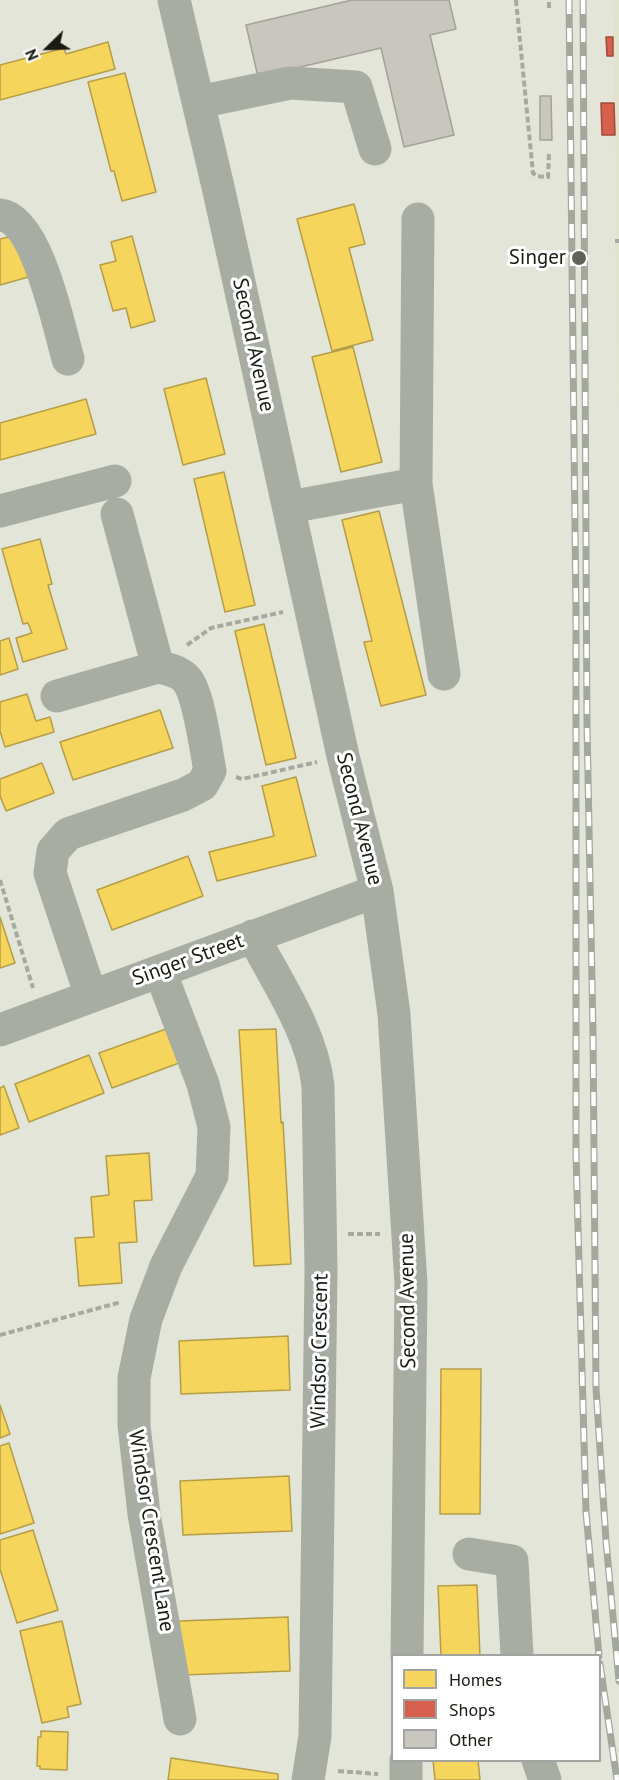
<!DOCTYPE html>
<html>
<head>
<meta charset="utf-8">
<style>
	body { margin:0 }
	#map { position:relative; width:619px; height:1780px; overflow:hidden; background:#e4e5d9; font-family:"PT Sans",sans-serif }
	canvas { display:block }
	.legend { position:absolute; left:391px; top:1654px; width:210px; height:108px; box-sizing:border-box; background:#fff; border:2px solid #a3a4a1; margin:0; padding:8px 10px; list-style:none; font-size:18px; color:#1a1b13 }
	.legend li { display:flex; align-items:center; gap:12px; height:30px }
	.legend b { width:30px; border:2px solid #a3a4a1 }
	.north { position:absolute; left:18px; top:18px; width:60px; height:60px; -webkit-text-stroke:4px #fff; paint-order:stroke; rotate:247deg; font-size:16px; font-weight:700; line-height:24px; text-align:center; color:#1a1b13 }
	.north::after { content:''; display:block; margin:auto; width:21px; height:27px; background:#1a1b13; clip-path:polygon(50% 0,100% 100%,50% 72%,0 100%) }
</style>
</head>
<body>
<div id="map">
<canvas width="619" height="1780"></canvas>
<ul class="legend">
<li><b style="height:16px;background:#f6d55c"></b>Homes</li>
<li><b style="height:16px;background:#d6604d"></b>Shops</li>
<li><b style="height:16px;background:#c8c6be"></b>Other</li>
</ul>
<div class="north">N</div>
</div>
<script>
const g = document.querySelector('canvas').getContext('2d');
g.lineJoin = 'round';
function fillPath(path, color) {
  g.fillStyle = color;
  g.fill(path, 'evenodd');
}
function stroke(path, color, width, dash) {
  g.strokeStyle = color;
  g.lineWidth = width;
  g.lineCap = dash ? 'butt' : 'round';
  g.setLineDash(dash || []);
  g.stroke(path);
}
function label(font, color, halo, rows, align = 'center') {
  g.font = font + ' "PT Sans",sans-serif';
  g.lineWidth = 6;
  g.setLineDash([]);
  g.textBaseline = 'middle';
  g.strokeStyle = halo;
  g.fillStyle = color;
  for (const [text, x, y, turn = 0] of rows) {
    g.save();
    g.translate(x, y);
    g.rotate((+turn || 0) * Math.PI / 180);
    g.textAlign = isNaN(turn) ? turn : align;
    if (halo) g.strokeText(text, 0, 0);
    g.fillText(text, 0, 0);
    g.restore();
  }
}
fillPath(new Path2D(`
	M 613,0 L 619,0 L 619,418 L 615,241 L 616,197 Z`), '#e1e3cd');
const homes = new Path2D(`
	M 108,42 L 115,69 L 0,100 L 0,65 L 64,48 L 66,54 Z
	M 125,73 L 156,192 L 122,201 L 114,171 L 111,171 L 88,82 Z
	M 354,204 L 365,244 L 349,248 L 373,340 L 332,351 L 297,219 Z
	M 20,234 L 32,276 L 0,285 L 0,239 Z
	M 132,236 L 155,321 L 131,328 L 126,308 L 113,311 L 100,265 L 116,261 L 111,242 Z
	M 353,347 L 382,462 L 341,472 L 312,357 Z
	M 206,378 L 225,454 L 183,465 L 164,389 Z
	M 86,399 L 96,434 L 0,460 L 0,423 Z
	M 224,472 L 255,605 L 225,612 L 194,479 Z
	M 379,511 L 426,695 L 381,706 L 364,642 L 372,641 L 342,520 Z
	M 40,539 L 52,584 L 48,585 L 67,649 L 23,662 L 16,638 L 32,633 L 28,623 L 23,624 L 2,549 Z
	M 264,624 L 296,758 L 266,765 L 235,631 Z
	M 9,638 L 18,669 L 0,675 L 0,641 Z
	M 27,694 L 36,721 L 50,717 L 54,732 L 5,747 L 0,731 L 0,702 Z
	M 160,710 L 173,748 L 73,780 L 60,742 Z
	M 42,763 L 54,793 L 6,811 L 0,796 L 0,779 Z
	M 296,777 L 316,856 L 217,881 L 209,852 L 274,836 L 262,786 Z
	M 188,856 L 203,896 L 112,930 L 97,890 Z
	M 0,917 L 15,963 L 0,968 Z
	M 166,1029 L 179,1063 L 112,1088 L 99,1053 Z
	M 276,1029 L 281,1123 L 283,1122 L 291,1264 L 254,1266 L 239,1030 Z
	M 89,1055 L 104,1093 L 29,1122 L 15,1084 Z
	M 4,1086 L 19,1128 L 0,1135 L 0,1088 Z
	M 149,1153 L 152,1200 L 134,1201 L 137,1242 L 119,1243 L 122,1283 L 79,1286 L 75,1238 L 94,1237 L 91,1197 L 109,1195 L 106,1156 Z
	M 288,1336 L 290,1390 L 181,1394 L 179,1341 Z
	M 441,1369 L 481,1369 L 480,1514 L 440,1514 Z
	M 0,1405 L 10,1434 L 0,1438 Z
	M 9,1443 L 34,1523 L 0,1534 L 0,1446 Z
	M 289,1476 L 292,1531 L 183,1535 L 180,1481 Z
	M 33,1530 L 58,1610 L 17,1623 L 0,1569 L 0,1540 Z
	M 477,1585 L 480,1656 L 441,1656 L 438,1586 Z
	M 288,1617 L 290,1671 L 182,1675 L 179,1621 Z
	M 62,1621 L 81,1704 L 67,1707 L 69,1717 L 42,1723 L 20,1631 Z
	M 41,1731 L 68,1732 L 67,1770 L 40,1769 L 40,1766 L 37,1766 L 38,1737 L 41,1737 Z
	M 171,1758 L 278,1774 L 278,1780 L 168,1780 Z
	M 433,1760 L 478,1760 L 480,1780 L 435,1780 Z`);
fillPath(homes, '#f6d55c');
stroke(homes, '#b49d46', 1.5);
const shops = new Path2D(`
	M 606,37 L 613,37 L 613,56 L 607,56 Z
	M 601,103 L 614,103 L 615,135 L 602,135 Z`);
fillPath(shops, '#d6604d');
stroke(shops, '#9e4b3c', 1.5);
const building = new Path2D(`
	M 352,0 L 449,0 L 456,29 L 430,35 L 454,135 L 404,147 L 381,48 L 258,77 L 246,25 Z
	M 540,96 L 551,96 L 552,140 L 540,140 Z`);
fillPath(building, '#c8c6be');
stroke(building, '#a3a199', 1.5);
stroke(new Path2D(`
	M 516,0 L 533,173 L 536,176 L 548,177 L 549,154
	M 549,8 L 549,0
	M 615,241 L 619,241
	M 187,645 L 211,628 L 283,612
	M 236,777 L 242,779 L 317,762
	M 0,880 L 33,988
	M 348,1234 L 380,1234
	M 0,1335 L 121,1302
	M 338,1771 L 378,1774`), '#a5a9a1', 4, [6, 3]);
stroke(new Path2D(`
	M 174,0 L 219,191 L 343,756 L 377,891 L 394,1014 L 411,1284 L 407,1656
	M 199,102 L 290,83 L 356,87 L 375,149
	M 0,215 C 37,218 59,327 68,359
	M 416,484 L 444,674
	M 289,507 L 416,484 L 418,219
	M 0,511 L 115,481
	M 117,514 L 158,667
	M 57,696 L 158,667 C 168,669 180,671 187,680 C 199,695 206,750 210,771 L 202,785 L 183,795 L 68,834 L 53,851 L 50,873 L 91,996
	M 253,936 C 278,984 312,1032 318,1086 L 321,1270 L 315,1736 L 308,1780
	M 160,971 L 203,1084 L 214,1127 L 212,1176 L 166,1266 L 146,1319 L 134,1378 L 134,1425 L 144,1514 L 180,1719
	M 0,1030 L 377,891
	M 469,1554 L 512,1561 L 517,1656
	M 538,1760 L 545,1780
	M 406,1780 L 406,1760`), '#a8ada4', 33);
const rail = new Path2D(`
	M 569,0 L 576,613 L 576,1155 L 586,1512 L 599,1656
	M 583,0 L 587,724 L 593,1033 L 596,1388 L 606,1541 L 619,1681
	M 600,1664 L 617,1780`);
stroke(rail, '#a3a89f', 7);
stroke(rail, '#fff', 4.5, [14]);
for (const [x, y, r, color] of [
	[579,258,8,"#616258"]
]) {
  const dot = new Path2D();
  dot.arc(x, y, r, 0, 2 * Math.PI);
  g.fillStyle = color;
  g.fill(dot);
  stroke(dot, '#fff', 2);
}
label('21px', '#1a1b13', '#fff', [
	["Singer",566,258]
], 'right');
label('21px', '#1a1b13', '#fff', [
	["Second Avenue",253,345,78],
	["Second Avenue",359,819,76],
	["Singer Street",188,960,-20],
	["Second Avenue",408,1301,-91],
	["Windsor Crescent",320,1351,-89],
	["Windsor Crescent Lane",151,1531,81]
]);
</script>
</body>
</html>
